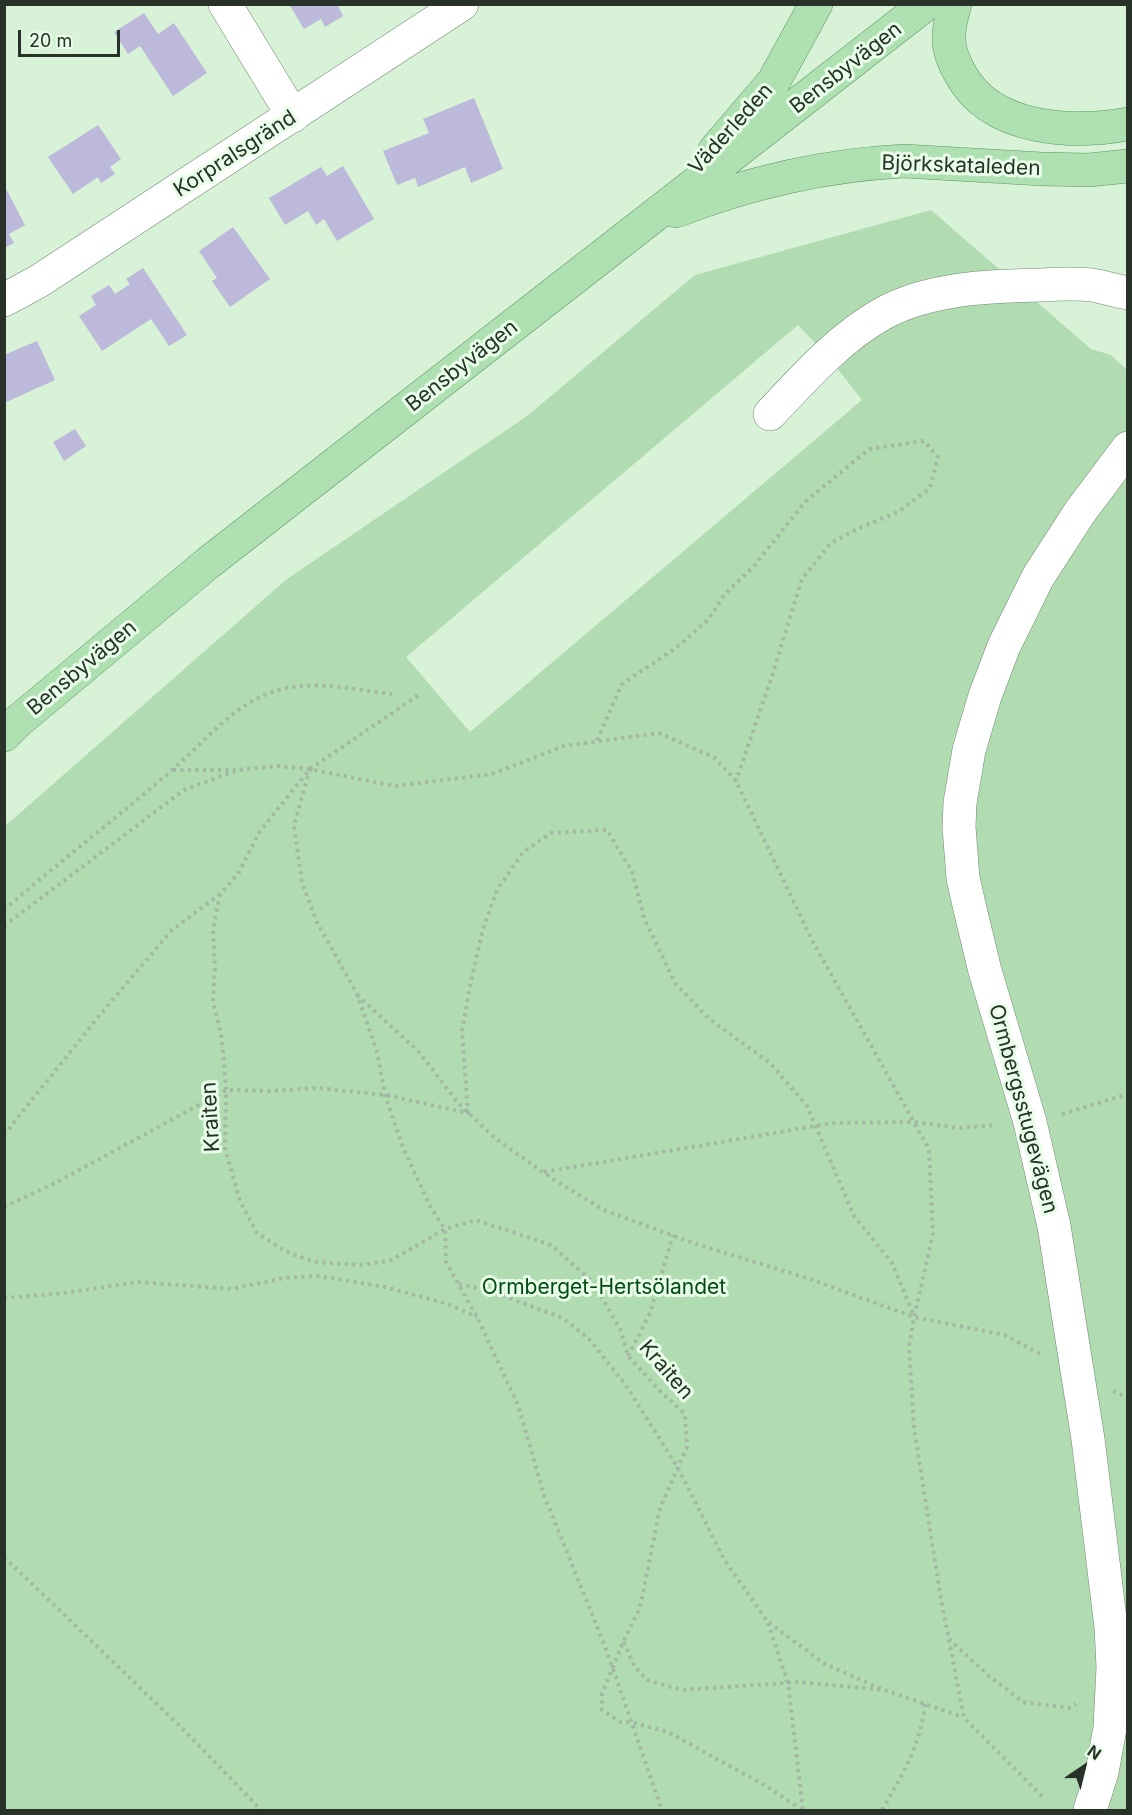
<!DOCTYPE html>
<html>
<head>
<meta charset="utf-8">
<style>
	body { margin:0 }
	#map { position:relative; width:1132px; height:1815px; overflow:hidden; background:#d7f2d7; font-family:Inter,sans-serif }
	canvas { display:block }
	.frame { position:absolute; inset:0; border:6px solid #283228; pointer-events:none }
	.north { position:absolute; left:1054px; top:1737px; width:60px; height:60px; -webkit-text-stroke:4px #e8fee8; paint-order:stroke; rotate:35deg; font-size:16px; font-weight:700; line-height:24px; text-align:center; color:#283228 }
	.north::after { content:''; display:block; margin:auto; width:21px; height:27px; background:#283228; clip-path:polygon(50% 0,100% 100%,50% 72%,0 100%) }
	.scale { position:absolute; left:18px; top:30px; width:102px; height:27px; box-sizing:border-box; border:3px solid #283228; border-top:0; padding-left:8px; font-size:18px; line-height:21px; white-space:nowrap; color:#283228; -webkit-text-stroke:4px #e8fee8; paint-order:stroke }
</style>
</head>
<body>
<div id="map">
<canvas width="1132" height="1815"></canvas>
<div class="frame"></div>
<div class="north">N</div>
<div class="scale">20 m</div>
</div>
<script>
const g = document.querySelector('canvas').getContext('2d');
g.lineJoin = 'round';
function fillPath(path, color) {
  g.fillStyle = color;
  g.fill(path, 'evenodd');
}
function stroke(path, color, width, dash) {
  g.strokeStyle = color;
  g.lineWidth = width;
  g.lineCap = dash ? 'butt' : 'round';
  g.setLineDash(dash || []);
  g.stroke(path);
}
function label(font, color, halo, rows, align = 'center') {
  g.font = font + ' Inter,sans-serif';
  g.lineWidth = 6;
  g.setLineDash([]);
  g.textBaseline = 'middle';
  g.strokeStyle = halo;
  g.fillStyle = color;
  for (const [text, x, y, turn = 0] of rows) {
    g.save();
    g.translate(x, y);
    g.rotate((+turn || 0) * Math.PI / 180);
    g.textAlign = isNaN(turn) ? turn : align;
    if (halo) g.strokeText(text, 0, 0);
    g.fillText(text, 0, 0);
    g.restore();
  }
}
fillPath(new Path2D(`
	M 931,210 L 1091,349 L 1111,355 L 1128,371 L 1127,1810 L 5,1810 L 4,827 L 287,579 L 527,416 L 695,275 ZM 798,325 L 825,353 L 862,400 L 470,732 L 406,657 Z`), '#b1dcb2');
fillPath(new Path2D(`
	M 289,4 L 341,4 L 338,6 L 343,16 L 325,27 L 321,19 L 304,29 Z
	M 144,13 L 158,34 L 174,23 L 207,73 L 173,96 L 140,46 L 128,54 L 114,32 Z
	M 474,98 L 503,169 L 471,183 L 465,167 L 418,187 L 415,178 L 397,185 L 383,151 L 429,133 L 423,119 Z
	M 98,125 L 121,159 L 110,167 L 115,174 L 101,183 L 98,177 L 73,194 L 48,157 Z
	M 343,166 L 374,219 L 337,241 L 324,219 L 316,225 L 308,211 L 285,225 L 269,198 L 321,167 L 327,176 Z
	M 4,185 L 25,225 L 9,234 L 14,243 L 4,248 Z
	M 233,227 L 270,279 L 230,307 L 212,281 L 217,278 L 199,251 Z
	M 143,268 L 187,335 L 169,346 L 151,319 L 102,351 L 79,316 L 96,305 L 91,296 L 109,285 L 115,294 L 130,284 L 126,279 Z
	M 37,341 L 55,380 L 4,403 L 4,355 Z
	M 75,429 L 86,446 L 64,461 L 53,442 Z`), '#bcb9da');
const minor = new Path2D(`
	M 225,4 L 293,116
	M 4,300 L 39,281 L 462,4
	M 770,414 C 804,378 838,339 882,314 C 929,288 989,286 1042,285 C 1058,284 1075,283 1092,285 C 1104,287 1116,291 1128,293
	M 1090,1810 L 1102,1772 L 1110,1728 L 1113,1667 L 1111,1627 L 1088,1439 L 1054,1226 L 1030,1122 L 985,971 L 970,909 L 963,878 L 959,827 L 960,803 L 969,750 L 985,696 L 1004,646 L 1038,577 L 1080,512 L 1128,448`);
const major = new Path2D(`
	M 955,4 C 952,15 949,25 949,36 C 948,50 954,63 961,75 C 992,131 1073,134 1128,124
	M 715,150 L 774,81 L 816,4
	M 676,211 C 748,183 827,165 904,161 L 1042,169 L 1089,170 L 1128,166
	M 4,735 L 17,722 L 208,563 L 926,4`);
stroke(minor, '#708870', 34);
stroke(major, '#5d9661', 34);
stroke(new Path2D(`
	M 597,740 L 622,684 L 676,648 L 709,619 L 724,595 L 754,566 L 806,501 L 869,449 L 924,441 L 938,457 L 930,488 L 898,512 L 859,528 L 831,543 L 802,579 L 771,679 L 736,781
	M 310,769 L 294,825 L 302,883 L 317,922 L 357,994 L 377,1052 L 385,1095 L 404,1150 L 431,1208 L 445,1229 L 446,1262 L 477,1317 L 518,1405 L 544,1495 L 606,1649 L 662,1810
	M 173,770 L 235,770
	M 220,894 L 213,929 L 215,967 L 213,1002 L 222,1039 L 226,1090 L 225,1148 L 240,1201 L 257,1233 L 285,1251 L 314,1262 L 363,1265 L 392,1260 L 445,1229 L 476,1220 L 551,1245 L 593,1282 L 621,1331 L 628,1356 L 661,1392 L 685,1414 L 687,1447 L 660,1508 L 640,1608 L 623,1642 L 602,1694 L 602,1710 L 620,1722 L 631,1722 L 668,1732 L 766,1786 L 802,1810
	M 4,910 C 59,862 117,818 172,770 C 205,742 232,705 275,691 C 312,679 355,690 392,694
	M 4,926 L 184,790 L 238,770 L 278,766 L 310,769 L 394,786 L 492,774 L 564,746 L 659,733 L 715,758 L 736,781 L 813,942 L 929,1149 L 933,1234 L 914,1317 L 909,1347 L 914,1428 L 941,1599 L 964,1718 L 1045,1799
	M 357,995 L 419,1052 L 458,1103 L 496,1139 L 553,1179 L 604,1210 L 696,1244 L 810,1279 L 914,1317 L 1005,1335 L 1040,1354
	M 1062,1114 L 1128,1094
	M 4,1135 L 99,1016 L 171,931 L 220,894 L 238,874 L 260,831 L 310,769 L 420,694
	M 544,1172 L 833,1123 L 914,1122 L 958,1128 L 996,1125
	M 4,1207 L 59,1181 L 226,1090 L 271,1091 L 317,1088 L 385,1095 L 468,1113 L 462,1031 L 470,986 L 483,929 L 497,890 L 523,852 L 551,833 L 607,830 L 632,871 L 644,918 L 675,983 L 708,1018 L 770,1063 L 807,1106 L 854,1216 L 892,1263 L 914,1316
	M 459,1284 L 490,1291 L 563,1318 L 589,1339 L 625,1384 L 678,1468 L 725,1561 L 768,1622 L 825,1664 L 884,1690
	M 4,1298 L 64,1293 L 138,1282 L 232,1289 L 284,1278 L 318,1276 L 385,1287 L 448,1304 L 477,1317
	M 628,1356 L 650,1313 L 673,1235
	M 1113,1391 L 1128,1398
	M 4,1557 L 184,1730 L 261,1810
	M 768,1623 L 788,1683 L 803,1810
	M 949,1639 L 989,1676 L 1023,1702 L 1070,1708 L 1076,1704
	M 624,1642 L 634,1666 L 647,1680 L 681,1690 L 800,1682 L 884,1690 L 963,1717
	M 882,1810 C 903,1774 920,1747 925,1704`), '#a2b8a2', 4, [3, 4.5]);
stroke(minor, '#fff', 33);
stroke(major, '#afe0b2', 33);
label('21px', '#283228', '#e8fee8', [
	["Bensbyvägen",846,68,-38],
	["Väderleden",731,129,-48],
	["Korpralsgränd",235,154,-33],
	["Björkskataleden",961,166,2],
	["Bensbyvägen",462,366,-38],
	["Bensbyvägen",82,668,-40],
	["Ormbergsstugevägen",1023,1109,75],
	["Kraiten",211,1117,-93],
	["Kraiten",666,1370,49]
]);
label('21px', '#044b13', '#e8fee8', [
	["Ormberget-Hertsölandet",604,1288]
]);
</script>
</body>
</html>
